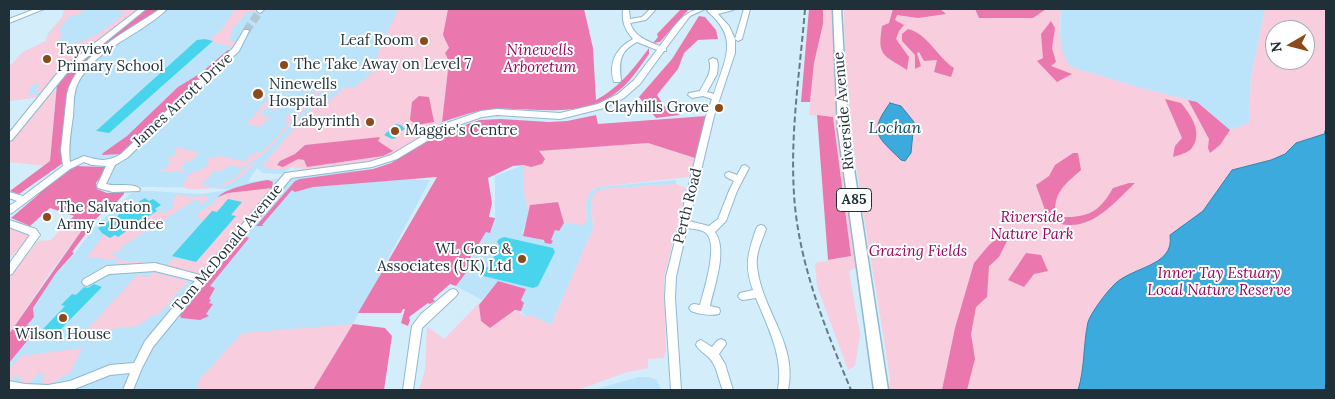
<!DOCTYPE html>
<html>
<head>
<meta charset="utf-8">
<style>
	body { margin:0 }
	#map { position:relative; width:1335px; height:399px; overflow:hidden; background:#d4edfb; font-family:Lora,serif }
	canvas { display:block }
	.frame { position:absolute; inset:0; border:10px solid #1f3039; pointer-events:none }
	.north { position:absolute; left:1265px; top:20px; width:50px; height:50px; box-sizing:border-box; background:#fff; border:1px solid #a5acb0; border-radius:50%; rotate:262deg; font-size:14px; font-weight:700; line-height:20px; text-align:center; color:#1f3039 }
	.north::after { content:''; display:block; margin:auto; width:18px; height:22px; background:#8c4a1a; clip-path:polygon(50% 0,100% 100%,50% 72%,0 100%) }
</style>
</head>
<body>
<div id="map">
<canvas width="1335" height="399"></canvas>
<div class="frame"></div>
<div class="north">N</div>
</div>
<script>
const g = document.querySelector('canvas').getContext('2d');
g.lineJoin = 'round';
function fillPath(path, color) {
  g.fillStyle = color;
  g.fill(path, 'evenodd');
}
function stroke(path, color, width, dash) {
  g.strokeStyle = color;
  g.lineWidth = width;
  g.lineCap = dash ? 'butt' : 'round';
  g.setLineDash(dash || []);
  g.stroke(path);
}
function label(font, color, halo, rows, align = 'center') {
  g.font = font + ' Lora,serif';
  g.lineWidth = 4;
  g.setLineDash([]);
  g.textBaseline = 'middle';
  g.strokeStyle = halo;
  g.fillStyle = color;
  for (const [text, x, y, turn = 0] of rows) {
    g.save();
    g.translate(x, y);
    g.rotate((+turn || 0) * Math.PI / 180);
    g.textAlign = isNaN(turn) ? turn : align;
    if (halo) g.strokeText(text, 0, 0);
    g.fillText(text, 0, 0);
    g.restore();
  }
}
fillPath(new Path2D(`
	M 64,9 L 141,9 L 40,97 L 9,101 L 9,67 L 23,52 L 46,41 L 48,33 L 63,16 Z
	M 164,9 L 427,9 L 442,122 L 444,127 L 394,157 L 302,170 L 297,167 L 292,167 L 282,174 L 263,173 L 257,168 L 248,182 L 352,170 L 381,178 L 430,180 L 353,324 L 313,390 L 9,390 L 9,363 L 37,329 L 27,325 L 34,317 L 33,308 L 56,273 L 73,256 L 93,229 L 130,194 L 138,191 L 152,191 L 200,194 L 231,190 L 211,188 L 101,186 L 111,166 L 84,159 L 67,167 L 72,88 L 88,65 Z
	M 1061,9 L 1265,9 L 1251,77 L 1249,123 L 1230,130 L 1197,102 L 1141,88 L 1071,67 L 1064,59 L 1060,41 Z
	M 524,165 L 524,194 L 529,213 L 522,234 L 544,240 L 550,240 L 555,230 L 559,230 L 564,223 L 587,220 L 586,199 L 588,194 L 597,187 L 676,180 L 676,184 L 602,189 L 591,200 L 593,229 L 551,325 L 531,315 L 526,317 L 521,311 L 524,303 L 521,300 L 526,289 L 498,281 L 482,300 L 456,286 L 468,270 L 464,269 L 486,232 L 490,232 L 495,218 L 495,176 Z
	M 638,377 L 649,377 L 657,380 L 661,390 L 593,390 Z`), '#bbe4fa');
fillPath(new Path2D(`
	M 64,9 L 85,9 L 79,14 L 68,17 L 59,30 L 62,35 L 57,43 C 84,48 106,29 126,12 L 120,13 L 120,9 L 141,9 L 45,91 L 37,91 L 39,84 L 34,83 L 27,94 L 41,95 L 40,97 L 9,101 L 9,67 L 23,52 L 46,41 C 49,27 65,20 64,9 Z
	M 234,9 L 260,9 L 259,11 L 248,11 L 232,29 L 229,41 L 237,42 L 233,47 L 212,42 L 210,40 L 222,29 L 234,11 Z
	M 398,9 L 448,9 C 445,22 442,37 449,49 L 445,53 L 449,60 L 442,122 C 426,133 410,145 393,154 C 366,167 331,167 302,170 C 292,162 281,176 262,166 L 314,105 L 327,103 L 344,88 L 355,87 L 373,72 L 379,50 Z
	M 823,9 L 834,9 L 834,36 L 860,266 L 849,271 L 860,334 L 855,366 L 848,370 L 817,286 L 815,263 L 851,256 L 833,117 L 809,115 L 814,63 L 823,24 Z
	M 844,9 L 1061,9 C 1059,28 1058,51 1071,67 L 1141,88 L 1197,102 L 1230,130 L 1249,123 L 1251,77 L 1265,9 L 1326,9 L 1326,390 L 889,390 L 890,380 C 873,257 844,134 844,9 ZM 1275,30 L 1305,30 L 1305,60 L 1275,60 Z
	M 320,87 L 324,87 L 266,152 L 242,168 L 231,165 L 219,172 L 214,171 L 201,185 C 212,188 221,188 229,180 L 233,180 L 243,170 L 258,160 C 240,180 229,188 201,189 C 194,190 188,190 182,186 L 190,173 L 201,170 L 207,166 L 209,158 L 221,156 L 246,162 L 247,158 L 256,152 L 262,153 L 290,122 L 284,120 L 290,113 L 296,114 Z
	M 56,91 L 50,161 L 44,166 L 9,162 L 9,143 L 40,108 L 39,106 L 46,96 Z
	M 271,97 L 286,100 L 275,111 L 271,107 L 261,111 L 263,117 L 271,116 L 260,127 L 246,124 Z
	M 648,143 L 695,158 L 689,177 L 597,187 C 583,195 586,206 587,220 L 583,225 L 573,224 L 571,222 L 564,223 L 558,202 L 530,205 L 529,213 L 524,194 L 524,165 L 531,167 L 538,151 Z
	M 176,147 L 199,153 L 190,161 L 185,162 L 180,170 L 185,171 L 181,175 L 182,171 L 161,172 L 157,176 L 161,170 L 166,169 L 170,160 L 167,156 L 171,157 L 176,154 Z
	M 676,184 L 686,188 L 664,278 L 666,351 L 664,358 L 648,359 L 648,368 L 624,373 L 578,390 L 419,390 L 425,370 L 427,326 L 444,339 L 482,300 L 479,305 L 490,328 L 516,310 L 526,317 L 531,315 L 551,325 L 593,229 L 591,199 L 597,191 L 602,189 Z
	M 272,188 L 203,272 L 196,274 L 157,266 L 113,268 L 118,260 L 167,265 L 173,258 L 196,262 L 236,216 L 226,214 L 242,202 L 228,199 L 219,210 L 222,213 L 212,211 L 204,220 L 197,218 L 199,212 C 211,207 213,200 221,196 C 235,188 257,190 272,188 Z
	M 177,194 L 189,197 L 208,196 L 208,199 L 202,204 L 196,199 L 120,248 L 122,251 L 115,252 L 112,255 L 117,257 L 116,260 L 87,257 L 102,237 L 103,232 L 110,238 L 115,235 L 118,237 L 133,226 L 137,229 L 147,222 L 144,219 L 157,211 L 165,213 L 175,206 L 172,202 Z
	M 64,225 L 82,230 L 50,273 L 9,334 L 9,277 L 38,241 L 51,240 Z
	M 9,226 L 32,234 L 23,249 L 18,249 L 9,260 Z
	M 153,272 L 188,281 L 159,314 L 150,317 L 138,326 L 85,332 L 137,275 L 148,277 Z
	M 353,324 L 313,390 L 197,390 L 199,380 L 242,333 Z
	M 82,348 L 70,373 C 60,375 55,385 44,385 L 42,381 L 45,373 L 38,373 L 31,382 L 23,384 L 20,382 L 22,377 L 16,376 L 9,380 L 9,368 L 22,356 Z`), '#f8cdde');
fillPath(new Path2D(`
	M 146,9 L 159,9 L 80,70 L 70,87 L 66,161 L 19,194 L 10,191 L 50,161 L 57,84 L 64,73 Z
	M 448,9 L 584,9 L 593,48 L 596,100 C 620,87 633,69 649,48 L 649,54 C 641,65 633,78 623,87 C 587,121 537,107 494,109 C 475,110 459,117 442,122 L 449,61 L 445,53 L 449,48 L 443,35 Z
	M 681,9 L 689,9 L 660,42 L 653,43 L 658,37 L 657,34 Z
	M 809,9 L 823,9 L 823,24 L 814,63 L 810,102 L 801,102 Z
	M 893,9 L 940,9 L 946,14 L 918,18 L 897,15 L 895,20 L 904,25 L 899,31 L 896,39 L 909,57 L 907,70 C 883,54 877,57 882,26 L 889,23 Z
	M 975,9 L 1046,9 L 1033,18 L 979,18 Z
	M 699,16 L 705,17 L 716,30 L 718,39 L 698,40 L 684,53 L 678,69 L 657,95 L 665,107 L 680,115 L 656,118 L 639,97 L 672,59 Z
	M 1051,21 L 1055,28 L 1052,48 L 1056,62 L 1051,66 L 1072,74 L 1057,82 L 1037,61 L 1043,58 L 1041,34 Z
	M 908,29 C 927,33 938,58 954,68 L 951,77 L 934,72 L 937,60 L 924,61 L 919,52 L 917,53 L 921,66 L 915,69 L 915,55 L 902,41 L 902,34 Z
	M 228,50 L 231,51 L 139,135 L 139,138 L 121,154 L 102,155 L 103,153 L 127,136 L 178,87 L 201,73 Z
	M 419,96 L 429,97 L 434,122 L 417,125 L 410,120 L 412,102 Z
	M 1165,99 L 1181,103 C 1191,115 1204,134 1191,149 C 1187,153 1179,155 1173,157 L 1175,146 L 1182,138 Z
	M 1188,100 L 1197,102 L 1230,130 L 1220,145 L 1210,153 L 1208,148 L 1209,139 Z
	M 596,115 L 598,124 L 706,116 L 695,158 L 648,143 L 539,151 L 545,159 L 542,164 L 531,167 L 524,165 L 513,166 L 488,178 L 492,203 L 489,217 L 495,218 L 490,233 L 486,232 L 464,268 L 468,270 L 456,286 L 450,284 L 433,299 L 435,301 L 430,304 L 428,303 L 409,317 L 410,320 L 408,326 L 401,323 L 405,309 L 403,309 L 401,313 L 358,313 L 437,177 L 313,187 L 295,192 L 292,190 L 262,225 L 264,226 L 256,226 L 295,181 L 300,179 L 373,169 L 391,163 L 438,134 L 480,120 L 501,119 L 549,122 L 567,121 Z
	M 817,115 L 833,117 L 851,256 L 828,260 Z
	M 380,137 L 378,141 L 393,151 L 383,156 L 307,167 L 304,160 L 298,159 L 283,167 L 277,165 L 280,161 L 295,154 L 305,145 Z
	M 1073,153 L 1078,153 L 1081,170 C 1063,186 1054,192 1055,217 C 1085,218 1098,215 1113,188 L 1129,183 L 1135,183 C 1117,200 1095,227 1068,225 C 1062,225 1055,222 1049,221 L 1036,185 L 1049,176 L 1055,165 Z
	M 75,166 L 105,167 L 106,169 L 96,183 L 97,189 L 107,193 L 124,192 L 124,194 L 115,204 L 111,204 L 84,231 L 88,231 L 72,252 L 74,253 L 56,273 L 33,308 L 34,317 L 27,325 L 37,329 L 9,363 L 9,334 L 82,230 L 64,225 L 74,216 L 50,208 L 30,226 L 11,218 L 39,194 L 37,191 L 52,179 Z
	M 268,180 L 273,182 L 272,188 L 228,193 L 218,197 C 224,189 258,181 268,180 Z
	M 558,202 L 564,223 L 559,231 L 555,230 L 551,240 L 553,241 L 551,244 L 545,243 L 544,240 L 523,236 L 530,205 Z
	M 247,237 L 249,238 L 210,286 L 215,288 L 209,299 L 211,300 L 209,303 L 213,304 L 206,314 L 209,316 L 200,320 L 181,318 L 180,315 L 241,238 Z
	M 999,237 L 1007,241 L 999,257 L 989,266 L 987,297 L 976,307 L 971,334 L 975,359 L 967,390 L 942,390 L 955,328 L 974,263 L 989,245 Z
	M 1026,253 L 1041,255 L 1048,271 L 1034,274 L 1024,287 L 1008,280 Z
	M 498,281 L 526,289 L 521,300 L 524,303 L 521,311 L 515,310 L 490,328 L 481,321 L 479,305 Z
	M 353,324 L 385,328 L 392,336 L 384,390 L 313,390 Z`), '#ea78ae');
const water = new Path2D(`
	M 890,103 L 901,106 L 914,122 L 911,153 L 905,161 L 901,160 C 877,136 868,133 890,103 Z
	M 1326,128 L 1326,390 L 1078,390 C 1085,368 1083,345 1088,322 C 1091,313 1105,294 1112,287 C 1129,266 1175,268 1170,235 L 1203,211 L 1232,170 L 1271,160 L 1285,154 L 1296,143 L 1324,134 Z`);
fillPath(water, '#3caadc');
stroke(water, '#3385ab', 1);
fillPath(new Path2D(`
	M 205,39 L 213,41 L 109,133 L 96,131 L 197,40 Z
	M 396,124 L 401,125 L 405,129 L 396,134 L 396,138 L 392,139 L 384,135 Z
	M 145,198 L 149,201 L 153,199 L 161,205 L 155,209 L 157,211 L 144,219 L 147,222 L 137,229 L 133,226 L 118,237 L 115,235 L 110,238 L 102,233 L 98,228 L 119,215 L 118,214 Z
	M 228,199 L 242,202 L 231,215 L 236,216 L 196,262 L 172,256 L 212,211 L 217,212 Z
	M 504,237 L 553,248 L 555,252 L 538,286 L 533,288 L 483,276 L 481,272 L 483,269 L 488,267 L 500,246 L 497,242 L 499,239 Z
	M 94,284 L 102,287 L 57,333 L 43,329 L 65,306 L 61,305 L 72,294 L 76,295 L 84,287 L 88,288 Z`), '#49d4ed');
stroke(new Path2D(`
	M 246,31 L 260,11`), '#b0c7d4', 8, [8, 4]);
const minor = new Path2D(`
	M 35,9 L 44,9 L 9,23 L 9,19 Z
	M 139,9 L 146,9 L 66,74 L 12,140 L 9,141 L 9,133 L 60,70 Z
	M 160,9 L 167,9 C 140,36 94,48 77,85 C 73,95 74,106 73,116 C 71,131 68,147 70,162 L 84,156 C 99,161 108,162 121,154 L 233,48 L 244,30 L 248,30 L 249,31 L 239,51 L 127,158 L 115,165 L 106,184 C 116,187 133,182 140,189 L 139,191 L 113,192 L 98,188 L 97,186 L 106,166 L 92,165 L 84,162 L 70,169 L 12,213 L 9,214 L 9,206 L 17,201 L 9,198 L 9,192 L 23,196 L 63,166 L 61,150 L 67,94 C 76,55 130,30 160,9 Z
	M 258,9 L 265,9 L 260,13 L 257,11 Z
	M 623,9 L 629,9 L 630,19 L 642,17 L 650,9 L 656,9 L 646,20 L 630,23 C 635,37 647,41 660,46 C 672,30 683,8 705,9 L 690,16 L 666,48 L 666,51 L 664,51 L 640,84 L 624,98 L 604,108 L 560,119 L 497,115 L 482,117 L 447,129 L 397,159 L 372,167 L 291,178 L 153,347 L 142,368 L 133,390 L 123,390 L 130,373 L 110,375 L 72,390 L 9,390 L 9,381 L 25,384 L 48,385 L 70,381 L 110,365 L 134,363 L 145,341 L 195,281 L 155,271 L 109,274 L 87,286 L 84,285 L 82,282 L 84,279 L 107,266 L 155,263 L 200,275 L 285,173 L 369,162 L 391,155 L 441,125 L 481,111 L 497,109 L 560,113 L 598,104 L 618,94 L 634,80 L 657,50 L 637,42 C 619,52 619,61 621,80 L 620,82 L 614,82 C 608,63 616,48 633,39 C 624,29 622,21 623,9 Z
	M 710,9 L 734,9 L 733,10 L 718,14 L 729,26 L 735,39 L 744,9 L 750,9 L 742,39 L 738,41 L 735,39 L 735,53 L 714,116 L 689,221 L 709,226 L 718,219 L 729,191 L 734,181 L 726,177 L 725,175 L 726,173 L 729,172 L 737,175 L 742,166 L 745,165 L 749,168 L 737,191 L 726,221 L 715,232 C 728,251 714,286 710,306 L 719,308 L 720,311 L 719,314 C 711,316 698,314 691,311 L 689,308 L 691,305 L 694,304 L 700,305 C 704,290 719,244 706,233 C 701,229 693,229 687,228 L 676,277 L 675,298 L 681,390 L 671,390 L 665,298 L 666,277 L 706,116 L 712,99 L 703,96 L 692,98 L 688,95 L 689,93 L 700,91 C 705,80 713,73 709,60 L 713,58 L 717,60 L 718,65 L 717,74 L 707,92 L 714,94 C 725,59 740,38 707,11 Z
	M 9,220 L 36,229 L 40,235 L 12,274 L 9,275 L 9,264 L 30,235 L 9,227 Z
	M 761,225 L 764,226 L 766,229 C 762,241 755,254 757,267 C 762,311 798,344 788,390 L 778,390 C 784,357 768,328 756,298 L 743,300 L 740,299 L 738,296 L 740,293 L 753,290 C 744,264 748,254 756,229 L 758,226 Z
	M 453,289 L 456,290 L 458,293 L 456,296 L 422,328 L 413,390 L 403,390 L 412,326 L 421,314 L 450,290 Z
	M 721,339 L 725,341 L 726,344 L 719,354 L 725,364 L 733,390 L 723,390 C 719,382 718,371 713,363 C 709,355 700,352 696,345 L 697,342 L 701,340 L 712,347 L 717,341 Z`);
const major = new Path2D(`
	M 833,9 L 841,9 L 848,130 L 888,390 L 874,390 L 838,130 Z`);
stroke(minor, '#8fb9d0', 2);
stroke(major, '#8fb9d0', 3);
fillPath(minor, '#fff');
fillPath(major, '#fff');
stroke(new Path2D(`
	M 805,9 C 800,71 790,132 794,194 C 798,262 825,328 851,390`), '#677b86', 2, [6, 3]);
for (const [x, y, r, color] of [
	[424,41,5,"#8c4a1a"],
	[47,59,5,"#8c4a1a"],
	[284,65,5,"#8c4a1a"],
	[258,94,6,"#8c4a1a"],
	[719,108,5,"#8c4a1a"],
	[370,122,5,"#8c4a1a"],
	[395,131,5,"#8c4a1a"],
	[47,217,5,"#8c4a1a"],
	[522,259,5,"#8c4a1a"],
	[63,318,5,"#8c4a1a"]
]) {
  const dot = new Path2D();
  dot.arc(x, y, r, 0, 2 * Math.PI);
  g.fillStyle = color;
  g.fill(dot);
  stroke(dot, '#fff', 2);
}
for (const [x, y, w] of [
	[854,200,35]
]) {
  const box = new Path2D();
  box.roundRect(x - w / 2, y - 11.5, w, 23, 4);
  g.fillStyle = '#fff';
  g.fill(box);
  stroke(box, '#1f3039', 1);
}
label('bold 14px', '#1f3039', null, [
	["A85",854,200]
]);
label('15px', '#1f3039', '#fff', [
	["Leaf Room",414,41,"right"],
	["Tayview",57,50],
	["Primary School",57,67],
	["The Take Away on Level 7",294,65],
	["Ninewells",269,85],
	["Hospital",269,102],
	["Clayhills Grove",709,108,"right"],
	["Labyrinth",360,122,"right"],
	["Maggie's Centre",405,131],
	["The Salvation",57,208],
	["Army - Dundee",57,225],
	["WL Gore &",512,250,"right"],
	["Associates (UK) Ltd",512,267,"right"],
	["Wilson House",63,335,"center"]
], 'left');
label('italic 15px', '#96045e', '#fff', [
	["Ninewells",540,51],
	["Arboretum",540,68],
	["Riverside",1032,218],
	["Nature Park",1032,235],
	["Grazing Fields",918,252],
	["Inner Tay Estuary",1219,274],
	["Local Nature Reserve",1219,291]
]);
label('15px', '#1f3039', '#fff', [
	["James Arrott Drive",183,100,-43],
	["Riverside Avenue",844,111,-95],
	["Perth Road",688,206,-76],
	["Tom McDonald Avenue",228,248,-50]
]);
label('italic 16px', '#0a4862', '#fff', [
	["Lochan",895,128]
]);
</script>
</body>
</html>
